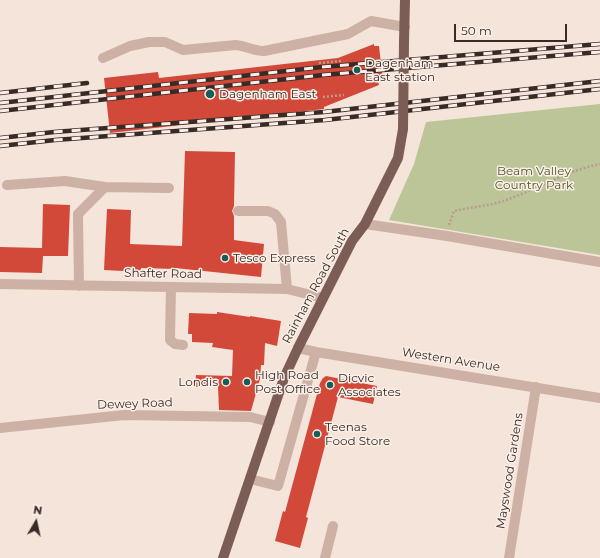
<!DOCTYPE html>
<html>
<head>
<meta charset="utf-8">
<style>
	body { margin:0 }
	#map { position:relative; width:600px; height:558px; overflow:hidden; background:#f4e4da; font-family:Montserrat,sans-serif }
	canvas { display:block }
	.north { position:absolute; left:16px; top:502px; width:40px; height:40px; -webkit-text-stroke:3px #fbefe7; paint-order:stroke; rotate:9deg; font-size:11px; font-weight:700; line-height:16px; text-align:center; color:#382a27 }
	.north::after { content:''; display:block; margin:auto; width:14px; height:18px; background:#382a27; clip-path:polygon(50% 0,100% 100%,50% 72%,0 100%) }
	.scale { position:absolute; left:454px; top:24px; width:113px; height:18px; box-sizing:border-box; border:2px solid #382a27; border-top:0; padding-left:5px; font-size:12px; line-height:14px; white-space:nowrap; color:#382a27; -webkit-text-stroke:3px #fbefe7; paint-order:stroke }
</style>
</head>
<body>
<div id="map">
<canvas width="600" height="558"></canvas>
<div class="north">N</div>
<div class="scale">50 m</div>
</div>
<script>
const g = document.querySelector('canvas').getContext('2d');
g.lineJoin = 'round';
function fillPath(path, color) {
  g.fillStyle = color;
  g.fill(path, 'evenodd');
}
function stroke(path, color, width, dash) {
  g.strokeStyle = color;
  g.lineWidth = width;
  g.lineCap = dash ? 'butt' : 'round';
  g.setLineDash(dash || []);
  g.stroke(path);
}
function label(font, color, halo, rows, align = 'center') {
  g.font = font + ' Montserrat,sans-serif';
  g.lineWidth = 3;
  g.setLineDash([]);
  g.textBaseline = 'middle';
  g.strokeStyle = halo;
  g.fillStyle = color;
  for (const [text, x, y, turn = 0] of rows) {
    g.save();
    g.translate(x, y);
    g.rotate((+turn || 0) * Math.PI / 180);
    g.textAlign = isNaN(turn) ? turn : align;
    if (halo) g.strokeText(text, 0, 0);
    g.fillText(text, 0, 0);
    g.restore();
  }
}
fillPath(new Path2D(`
	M 600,104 L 600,255 L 389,220 L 414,164 L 426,122 Z`), '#bcc598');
fillPath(new Path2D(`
	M 374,44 L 374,46 L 379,46 L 383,81 L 378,81 L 379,85 L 324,107 L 324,109 L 110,133 L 104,78 L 158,72 L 159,78 L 338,58 Z
	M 185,151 L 235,152 L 234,206 L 232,211 L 234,216 L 234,240 L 264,244 L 261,277 L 175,268 L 175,269 L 141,268 L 141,272 L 104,270 L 107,209 L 131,210 L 130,244 L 182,246 Z
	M 43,204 L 70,205 L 68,256 L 43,256 L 42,273 L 0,272 L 0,247 L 42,248 Z
	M 217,312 L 250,317 L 250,316 L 281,321 L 277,346 L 265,343 L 264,365 L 261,365 L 260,379 L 251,411 L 219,410 L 218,387 L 195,387 L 196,375 L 232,376 L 233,350 L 212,347 L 213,343 L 192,342 L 192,334 L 188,334 L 189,313 L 217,314 Z
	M 326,376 L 377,386 L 373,404 L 338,397 L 306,517 L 308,518 L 300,548 L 275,541 L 283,511 L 285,512 L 320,383 L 323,378 Z`), '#d2493a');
stroke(new Path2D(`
	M 319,63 L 341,61
	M 323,97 L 344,95
	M 449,225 L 454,211 C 470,207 491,206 506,200 C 537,189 566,171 600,164`), '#b99b8f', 2.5, [2, 2]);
stroke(new Path2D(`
	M 103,58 L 130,46 L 149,42 L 165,42 L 183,50 L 236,45 C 246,46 254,51 264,51 L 348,34 L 371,21 L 405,27
	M 7,185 L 65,181 L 105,187
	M 238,211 L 268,211 L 275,214 L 281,222 L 287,289
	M 365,224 L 447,236 L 600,262
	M 0,284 L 287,289 L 323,298
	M 79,286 L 78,214 L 105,187 L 169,188
	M 171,287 L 170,340 L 175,344 L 183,345
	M 298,348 L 316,352 L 600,398
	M 0,428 L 124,415 L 250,417 L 270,422
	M 250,479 L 278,486 L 316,352
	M 325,558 L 333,526
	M 509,558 L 536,387`), '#cdb1a5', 10);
stroke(new Path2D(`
	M 404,42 L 405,0
	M 223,558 L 284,378 L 298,348 L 352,241 L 365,224 L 398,158 L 403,129`), '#7c5d56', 10);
const rail = new Path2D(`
	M 0,93 L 87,83
	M 0,103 L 322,67 L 600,44
	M 0,111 L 323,75 L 600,52
	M 0,138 L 54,132 L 324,112 L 600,81
	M 0,146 L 55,140 L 325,120 L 600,89`);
stroke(rail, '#382a27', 4.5);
stroke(rail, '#fbefe7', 3, [9]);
stroke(new Path2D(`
	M 403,129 L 404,42`), '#7c5d56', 10);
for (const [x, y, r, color] of [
	[357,70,4,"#185e58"],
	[210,94,5,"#185e58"],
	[225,258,4,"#185e58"],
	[226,382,4,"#185e58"],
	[247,382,4,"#185e58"],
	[330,385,4,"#185e58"],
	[317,434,4,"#185e58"]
]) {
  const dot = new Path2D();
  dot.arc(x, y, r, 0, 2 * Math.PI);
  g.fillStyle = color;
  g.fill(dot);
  stroke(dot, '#fbefe7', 1.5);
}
label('12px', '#382a27', '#fbefe7', [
	["Dagenham",365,63],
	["East station",365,77],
	["Dagenham East",219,94],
	["Tesco Express",233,258],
	["High Road",255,375],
	["Post Office",255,389],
	["Dicvic",338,378],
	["Associates",338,392],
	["Londis",218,382,"right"],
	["Teenas",325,427],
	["Food Store",325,441]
], 'left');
label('12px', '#4e5928', '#fbefe7', [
	["Beam Valley",534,171],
	["Country Park",534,185]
]);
label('12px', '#382a27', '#fbefe7', [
	["Shafter Road",163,274,1],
	["Rainham Road South",316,286,-62],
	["Western Avenue",451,360,9],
	["Dewey Road",135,404,-2],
	["Mayswood Gardens",510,471,-81]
]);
</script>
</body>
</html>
